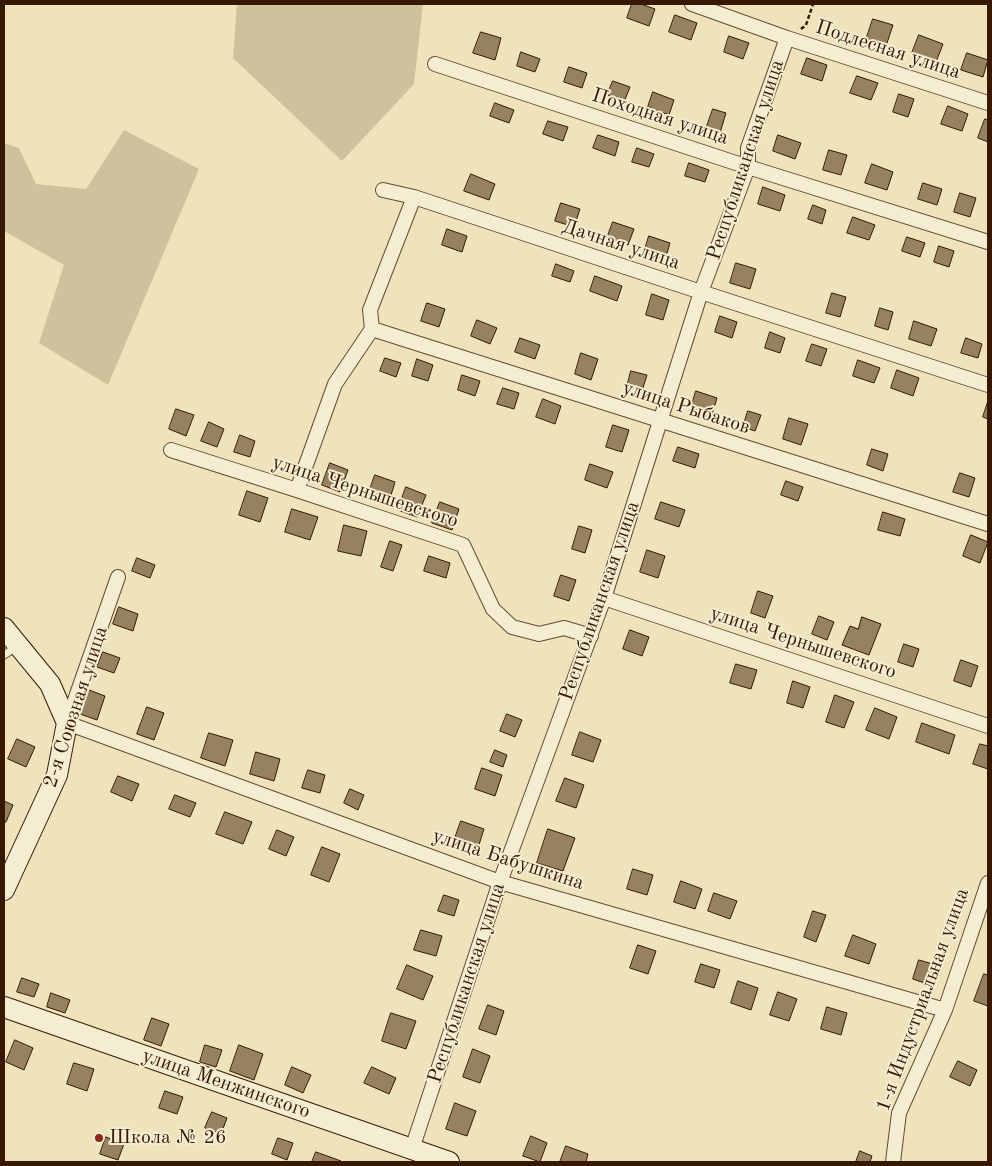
<!DOCTYPE html>
<html>
<head>
<meta charset="utf-8">
<style>
	body { margin:0 }
	#map { position:relative; width:992px; height:1166px; overflow:hidden; background:#eee3bb; font-family:"Old Standard TT",serif }
	canvas { display:block }
	.frame { position:absolute; inset:0; border:5px solid #361900; pointer-events:none }
</style>
</head>
<body>
<div id="map">
<canvas width="992" height="1166"></canvas>
<div class="frame"></div>
</div>
<script>
const g = document.querySelector('canvas').getContext('2d');
g.lineJoin = 'round';
function fillPath(path, color) {
  g.fillStyle = color;
  g.fill(path, 'evenodd');
}
function stroke(path, color, width, dash) {
  g.strokeStyle = color;
  g.lineWidth = width;
  g.lineCap = dash ? 'butt' : 'round';
  g.setLineDash(dash || []);
  g.stroke(path);
}
function label(font, color, halo, rows, align = 'center') {
  g.font = font + ' "Old Standard TT",serif';
  g.lineWidth = 4;
  g.setLineDash([]);
  g.textBaseline = 'middle';
  g.strokeStyle = halo;
  g.fillStyle = color;
  for (const [text, x, y, turn = 0] of rows) {
    g.save();
    g.translate(x, y);
    g.rotate((+turn || 0) * Math.PI / 180);
    g.textAlign = isNaN(turn) ? turn : align;
    if (halo) g.strokeText(text, 0, 0);
    g.fillText(text, 0, 0);
    g.restore();
  }
}
fillPath(new Path2D(`
	M 237,4 L 423,4 L 414,84 L 342,161 L 233,58 Z
	M 124,130 L 199,169 L 108,385 L 39,343 L 64,265 L 4,231 L 4,143 L 19,148 L 36,184 L 86,189 Z`), '#cfc19b');
const building = new Path2D(`
	M 632,4 L 641,4 L 655,9 L 649,26 L 627,18 Z
	M 675,15 L 697,23 L 691,40 L 669,32 Z
	M 873,19 L 893,25 L 886,46 L 866,40 Z
	M 481,32 L 501,38 L 495,60 L 473,53 Z
	M 919,35 L 943,44 L 936,62 L 912,53 Z
	M 729,36 L 749,43 L 743,59 L 724,52 Z
	M 521,52 L 540,59 L 535,72 L 517,66 Z
	M 967,53 L 988,60 L 983,77 L 961,70 Z
	M 807,58 L 827,65 L 822,81 L 801,74 Z
	M 569,67 L 587,73 L 582,88 L 564,82 Z
	M 857,76 L 878,83 L 871,100 L 850,93 Z
	M 613,81 L 630,87 L 624,102 L 607,95 Z
	M 653,92 L 674,100 L 669,115 L 648,107 Z
	M 899,94 L 914,99 L 908,117 L 893,112 Z
	M 495,103 L 514,110 L 509,123 L 490,116 Z
	M 948,106 L 968,114 L 962,131 L 941,124 Z
	M 713,109 L 726,113 L 720,133 L 706,129 Z
	M 985,119 L 988,120 L 988,142 L 978,138 Z
	M 548,121 L 568,127 L 563,141 L 543,134 Z
	M 598,135 L 619,142 L 615,156 L 593,148 Z
	M 778,135 L 801,143 L 795,159 L 773,151 Z
	M 637,148 L 654,154 L 649,167 L 632,162 Z
	M 829,150 L 847,155 L 841,175 L 823,170 Z
	M 689,163 L 709,170 L 705,182 L 685,176 Z
	M 872,164 L 893,172 L 887,190 L 865,183 Z
	M 471,174 L 495,184 L 489,200 L 464,191 Z
	M 923,183 L 942,189 L 937,205 L 918,199 Z
	M 763,187 L 785,195 L 780,211 L 758,204 Z
	M 960,193 L 976,198 L 970,217 L 954,212 Z
	M 561,203 L 580,209 L 574,227 L 555,221 Z
	M 813,205 L 826,210 L 822,224 L 808,219 Z
	M 853,217 L 875,225 L 869,240 L 847,233 Z
	M 613,222 L 634,229 L 628,245 L 607,238 Z
	M 447,229 L 467,236 L 462,252 L 442,245 Z
	M 649,236 L 670,243 L 665,260 L 644,253 Z
	M 907,237 L 925,243 L 920,257 L 902,251 Z
	M 939,246 L 954,251 L 949,267 L 934,262 Z
	M 736,263 L 756,269 L 750,289 L 730,283 Z
	M 556,264 L 574,271 L 570,282 L 552,276 Z
	M 595,276 L 622,286 L 617,301 L 590,291 Z
	M 832,293 L 846,297 L 840,317 L 826,313 Z
	M 652,294 L 669,300 L 663,320 L 646,315 Z
	M 427,303 L 445,309 L 439,327 L 421,321 Z
	M 880,308 L 893,312 L 888,330 L 875,326 Z
	M 720,316 L 737,322 L 732,338 L 715,332 Z
	M 477,320 L 497,328 L 490,344 L 471,336 Z
	M 914,321 L 937,329 L 931,346 L 909,339 Z
	M 770,332 L 785,338 L 780,353 L 765,348 Z
	M 520,338 L 540,345 L 535,359 L 515,352 Z
	M 966,338 L 982,344 L 978,358 L 961,353 Z
	M 812,344 L 827,349 L 821,366 L 806,361 Z
	M 581,353 L 598,359 L 591,380 L 575,374 Z
	M 385,358 L 401,363 L 396,377 L 380,371 Z
	M 417,359 L 433,365 L 428,381 L 412,376 Z
	M 858,360 L 880,368 L 874,383 L 853,376 Z
	M 897,370 L 919,378 L 913,396 L 891,388 Z
	M 631,371 L 647,375 L 642,391 L 627,387 Z
	M 462,375 L 480,381 L 475,396 L 458,390 Z
	M 503,388 L 519,393 L 514,409 L 497,404 Z
	M 696,391 L 717,398 L 711,418 L 690,412 Z
	M 543,399 L 561,406 L 555,424 L 536,417 Z
	M 988,401 L 988,419 L 983,417 Z
	M 176,409 L 194,415 L 186,436 L 169,429 Z
	M 748,411 L 761,415 L 755,431 L 743,427 Z
	M 789,418 L 808,424 L 801,445 L 783,439 Z
	M 209,422 L 224,429 L 217,447 L 201,441 Z
	M 613,425 L 629,430 L 622,452 L 606,447 Z
	M 240,435 L 255,441 L 250,457 L 234,452 Z
	M 678,447 L 699,454 L 695,468 L 673,461 Z
	M 872,449 L 888,454 L 883,471 L 867,465 Z
	M 330,463 L 348,470 L 340,492 L 322,485 Z
	M 590,464 L 613,472 L 607,488 L 585,480 Z
	M 960,473 L 975,478 L 969,497 L 953,492 Z
	M 375,475 L 395,482 L 388,505 L 367,498 Z
	M 786,481 L 803,487 L 798,501 L 781,495 Z
	M 406,487 L 426,495 L 417,517 L 398,510 Z
	M 247,491 L 268,498 L 260,522 L 239,515 Z
	M 440,502 L 459,509 L 452,530 L 432,523 Z
	M 661,502 L 685,510 L 679,527 L 655,519 Z
	M 292,509 L 318,517 L 310,540 L 285,532 Z
	M 883,512 L 905,519 L 900,536 L 878,530 Z
	M 344,525 L 367,531 L 361,556 L 338,551 Z
	M 579,526 L 592,530 L 585,553 L 572,549 Z
	M 971,535 L 988,542 L 980,563 L 963,556 Z
	M 390,541 L 402,545 L 393,571 L 381,567 Z
	M 647,550 L 665,556 L 658,578 L 640,572 Z
	M 429,556 L 450,563 L 446,578 L 424,571 Z
	M 137,558 L 155,565 L 150,578 L 132,571 Z
	M 561,575 L 576,580 L 569,601 L 554,596 Z
	M 758,591 L 773,596 L 765,618 L 751,613 Z
	M 119,607 L 138,614 L 133,631 L 113,624 Z
	M 819,616 L 834,622 L 827,640 L 812,634 Z
	M 862,617 L 881,624 L 869,655 L 842,645 L 850,626 L 858,629 Z
	M 630,630 L 649,637 L 642,656 L 623,649 Z
	M 904,644 L 919,649 L 913,667 L 898,662 Z
	M 103,652 L 120,658 L 114,673 L 97,667 Z
	M 961,660 L 978,666 L 971,687 L 954,681 Z
	M 736,664 L 757,670 L 751,689 L 730,683 Z
	M 793,681 L 810,687 L 803,708 L 787,703 Z
	M 89,690 L 105,696 L 97,720 L 80,714 Z
	M 835,695 L 854,702 L 844,728 L 826,722 Z
	M 147,707 L 164,713 L 154,740 L 137,734 Z
	M 875,708 L 897,717 L 889,739 L 866,730 Z
	M 507,714 L 522,720 L 515,737 L 500,731 Z
	M 922,723 L 955,735 L 949,754 L 916,742 Z
	M 580,732 L 601,740 L 593,762 L 572,755 Z
	M 209,733 L 233,740 L 225,766 L 201,758 Z
	M 17,739 L 35,747 L 26,767 L 8,759 Z
	M 980,744 L 988,746 L 988,769 L 973,764 Z
	M 495,750 L 507,755 L 503,767 L 490,762 Z
	M 256,752 L 280,759 L 274,781 L 250,774 Z
	M 482,768 L 502,775 L 495,796 L 475,789 Z
	M 308,770 L 325,775 L 320,793 L 302,788 Z
	M 118,776 L 139,784 L 132,801 L 111,792 Z
	M 565,778 L 584,785 L 576,808 L 556,801 Z
	M 350,789 L 364,795 L 358,810 L 344,803 Z
	M 175,795 L 196,803 L 190,817 L 169,809 Z
	M 4,801 L 13,805 L 6,822 L 4,822 Z
	M 225,812 L 252,822 L 243,844 L 216,834 Z
	M 461,821 L 484,829 L 476,854 L 452,847 Z
	M 548,829 L 575,838 L 563,871 L 537,863 Z
	M 277,830 L 294,837 L 286,856 L 269,849 Z
	M 322,847 L 340,854 L 329,882 L 311,875 Z
	M 633,869 L 653,875 L 647,895 L 627,889 Z
	M 681,881 L 702,889 L 695,909 L 674,902 Z
	M 714,893 L 737,901 L 730,919 L 708,911 Z
	M 444,895 L 459,900 L 454,916 L 438,911 Z
	M 813,911 L 826,915 L 816,942 L 804,937 Z
	M 421,930 L 442,936 L 436,956 L 414,950 Z
	M 853,935 L 876,944 L 869,964 L 845,956 Z
	M 638,945 L 656,951 L 648,974 L 630,968 Z
	M 919,960 L 936,965 L 930,985 L 913,979 Z
	M 701,964 L 720,970 L 714,988 L 695,982 Z
	M 407,965 L 433,976 L 423,1000 L 397,989 Z
	M 984,974 L 988,975 L 988,1006 L 974,1001 Z
	M 22,978 L 39,984 L 34,997 L 17,992 Z
	M 738,981 L 758,988 L 751,1010 L 731,1003 Z
	M 778,992 L 797,999 L 789,1021 L 770,1015 Z
	M 51,993 L 70,1000 L 65,1013 L 47,1007 Z
	M 488,1005 L 504,1011 L 496,1035 L 479,1029 Z
	M 827,1007 L 847,1013 L 841,1035 L 821,1029 Z
	M 391,1013 L 416,1021 L 406,1049 L 382,1041 Z
	M 152,1018 L 169,1024 L 161,1046 L 144,1040 Z
	M 15,1040 L 33,1048 L 24,1070 L 6,1062 Z
	M 205,1045 L 222,1050 L 216,1067 L 200,1062 Z
	M 239,1045 L 263,1054 L 254,1080 L 230,1071 Z
	M 473,1049 L 490,1056 L 480,1083 L 463,1077 Z
	M 958,1061 L 977,1070 L 970,1086 L 950,1077 Z
	M 74,1063 L 94,1069 L 87,1091 L 67,1084 Z
	M 292,1067 L 311,1075 L 303,1093 L 285,1085 Z
	M 372,1067 L 396,1078 L 389,1094 L 364,1083 Z
	M 165,1091 L 183,1097 L 177,1114 L 159,1108 Z
	M 455,1103 L 476,1111 L 467,1136 L 446,1129 Z
	M 212,1112 L 227,1118 L 221,1134 L 205,1128 Z
	M 531,1136 L 547,1143 L 540,1162 L 523,1156 Z
	M 106,1137 L 124,1144 L 118,1160 L 100,1154 Z
	M 278,1138 L 293,1143 L 287,1160 L 272,1154 Z
	M 566,1146 L 588,1154 L 586,1162 L 560,1162 Z
	M 860,1151 L 872,1156 L 870,1162 L 856,1162 Z
	M 316,1152 L 341,1161 L 341,1162 L 312,1162 Z`);
fillPath(building, '#968261');
stroke(building, '#361900', 1);
const lane = new Path2D(`
	M 4,655 L 16,647`);
const street = new Path2D(`
	M 692,4 L 787,38 L 988,103
	M 435,64 L 748,167 L 988,242
	M 383,190 L 414,197 L 701,292 L 988,385
	M 372,329 L 988,524
	M 171,450 L 297,490 L 463,545 L 493,609 L 512,627 L 539,634 L 564,628 L 591,636
	M 297,490 L 335,384 L 372,329 L 370,310 L 414,197
	M 118,577 L 67,723 L 500,882 L 945,1010
	M 604,598 L 988,726
	M 412,1149 L 500,882 L 604,598 L 701,292 L 748,167 L 748,148 L 787,38
	M 893,1162 L 899,1113 L 945,1010 L 988,883`);
const secondary = new Path2D(`
	M 4,628 L 50,684 L 67,723 L 57,775 L 4,890
	M 4,1007 L 449,1162`);
stroke(lane, '#644c2f', 9);
stroke(street, '#644c2f', 16);
stroke(secondary, '#361900', 22);
stroke(new Path2D(`
	M 801,29 L 806,25 L 813,4`), '#361900', 2.5, [4, 2.5]);
stroke(lane, '#f4edd3', 7);
stroke(street, '#f4edd3', 14);
stroke(secondary, '#f4edd3', 20);
for (const [x, y, r, color] of [
	[99,1138,5,"#8f2418"]
]) {
  const dot = new Path2D();
  dot.arc(x, y, r, 0, 2 * Math.PI);
  g.fillStyle = color;
  g.fill(dot);
  stroke(dot, '#f4edd3', 2);
}
label('20px', '#361900', '#f4edd3', [
	["Подлесная улица",888,50,18],
	["Походная улица",660,117,18],
	["Республиканская улица",746,160,-72],
	["Дачная улица",621,245,18],
	["улица Рыбаков",686,408,18],
	["улица Чернышевского",365,492,18],
	["Республиканская улица",600,601,-71],
	["улица Чернышевского",803,643,18],
	["2-я Союзная улица",76,707,-72],
	["улица Бабушкина",508,860,18],
	["Республиканская улица",467,983,-72],
	["1-я Индустриальная улица",923,1000,-70],
	["улица Менжинского",226,1084,19]
]);
label('20px', '#361900', '#f4edd3', [
	["Школа № 26",109,1138]
], 'left');
</script>
</body>
</html>
